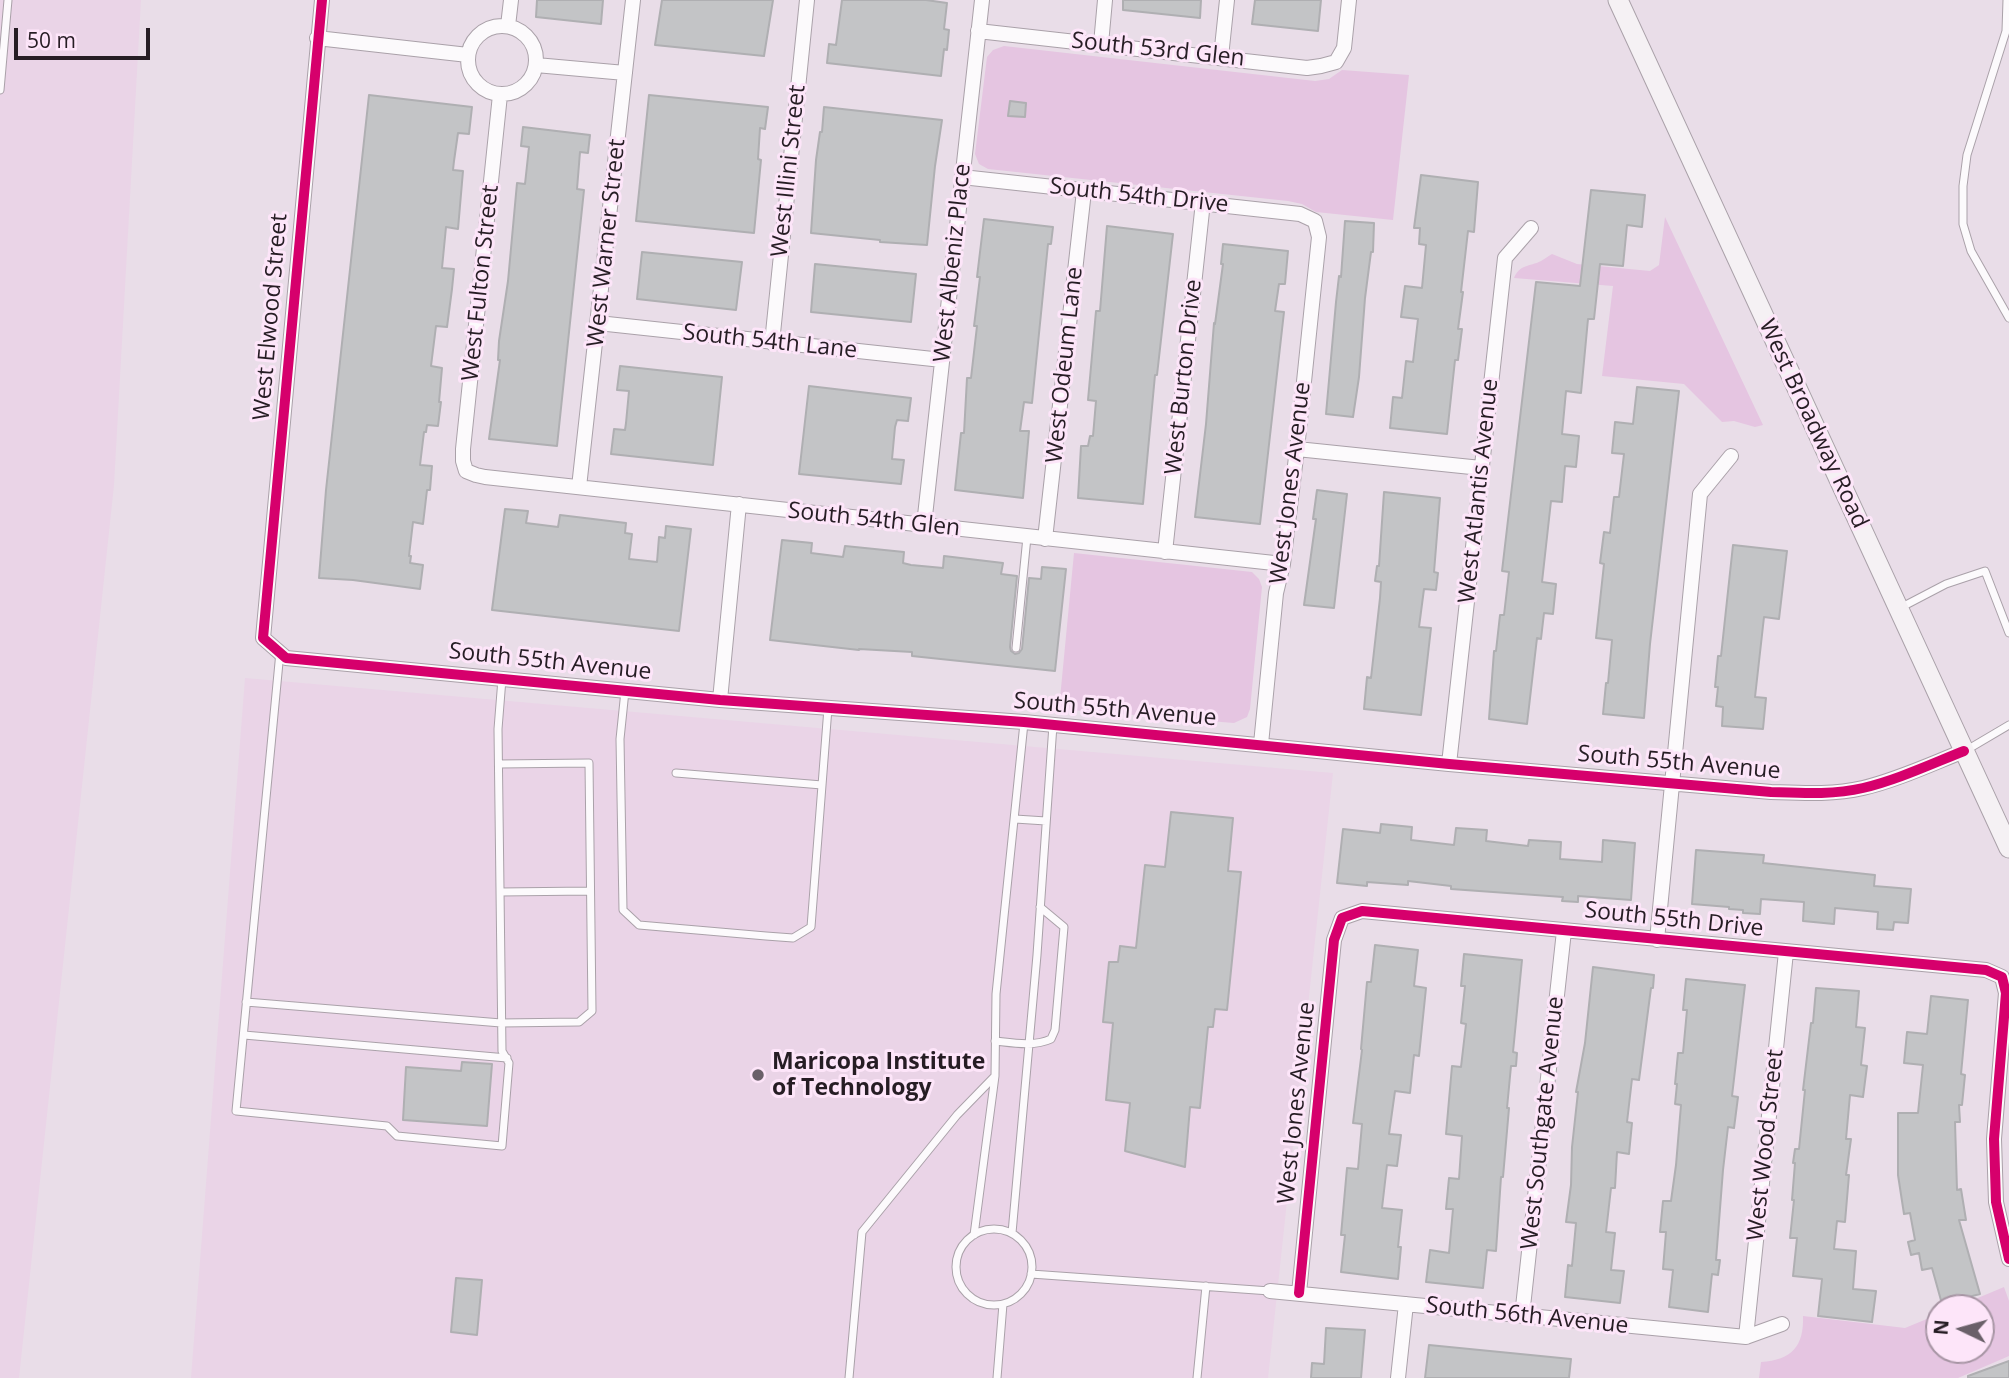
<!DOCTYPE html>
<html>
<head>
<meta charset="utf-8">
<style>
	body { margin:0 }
	#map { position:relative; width:2009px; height:1378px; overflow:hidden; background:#e9dde8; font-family:"Open Sans",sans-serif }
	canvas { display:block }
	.north { position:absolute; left:1925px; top:1294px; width:70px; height:70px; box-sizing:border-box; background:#fde5f9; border:2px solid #a795a4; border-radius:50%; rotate:275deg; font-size:19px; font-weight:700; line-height:28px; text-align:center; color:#261d24 }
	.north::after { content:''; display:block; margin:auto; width:24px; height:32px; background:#6a6069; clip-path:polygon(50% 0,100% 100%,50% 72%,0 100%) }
	.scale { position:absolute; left:14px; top:28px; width:136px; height:32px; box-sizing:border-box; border:4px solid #261d24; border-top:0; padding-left:9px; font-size:21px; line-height:24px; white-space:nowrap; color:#261d24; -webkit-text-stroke:5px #fde5f9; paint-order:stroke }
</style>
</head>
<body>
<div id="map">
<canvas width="2009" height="1378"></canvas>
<div class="north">N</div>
<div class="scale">50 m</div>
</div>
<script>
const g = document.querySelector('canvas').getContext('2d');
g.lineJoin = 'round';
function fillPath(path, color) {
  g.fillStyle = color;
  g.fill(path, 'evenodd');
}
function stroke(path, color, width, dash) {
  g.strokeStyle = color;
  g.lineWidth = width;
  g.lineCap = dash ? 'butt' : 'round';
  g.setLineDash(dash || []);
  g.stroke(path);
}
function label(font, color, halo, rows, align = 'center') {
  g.font = font + ' "Open Sans",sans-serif';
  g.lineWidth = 6;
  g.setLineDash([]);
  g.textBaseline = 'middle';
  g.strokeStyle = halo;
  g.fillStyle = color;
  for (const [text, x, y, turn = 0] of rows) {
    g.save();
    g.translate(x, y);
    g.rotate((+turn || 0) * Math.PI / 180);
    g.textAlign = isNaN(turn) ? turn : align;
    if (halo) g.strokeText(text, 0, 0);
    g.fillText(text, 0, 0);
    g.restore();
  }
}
fillPath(new Path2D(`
	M 0,0 L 141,0 L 114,485 L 19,1378 L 0,1378 Z
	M 245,678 L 1333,773 L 1268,1378 L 191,1378 Z`), '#ead4e7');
fillPath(new Path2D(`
	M 1004,46 L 1315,81 L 1329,79 L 1342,70 L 1409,75 L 1393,220 L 1316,212 L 1302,204 L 1288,201 L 988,169 L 979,164 L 975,154 L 987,57 L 993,50 Z
	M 1665,217 L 1763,425 L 1755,427 L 1734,421 L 1722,422 L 1684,384 L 1602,376 L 1613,286 L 1514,278 C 1520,264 1529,267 1541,261 C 1545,259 1548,256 1552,254 L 1577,264 L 1650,271 L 1659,265 Z
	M 1074,553 L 1252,572 L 1259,579 L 1262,587 L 1250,709 L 1247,717 L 1234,723 L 1059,709 Z
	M 2004,1287 L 2009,1301 L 2009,1356 L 1958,1378 L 1759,1378 L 1761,1362 C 1792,1360 1804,1346 1803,1316 L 1905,1328 L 1939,1314 L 1939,1350 L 1981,1350 L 1981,1308 L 1954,1308 Z`), '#e5c5e1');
const building = new Path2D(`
	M 537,0 L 603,0 L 601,24 L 536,17 Z
	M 662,0 L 773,0 L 764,56 L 655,45 Z
	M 842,0 L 926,0 L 947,3 L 944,29 L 949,30 L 947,50 L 944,49 L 941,76 L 827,63 L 829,44 L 836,45 Z
	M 1123,0 L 1201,0 L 1200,18 L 1123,10 Z
	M 1255,0 L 1321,0 L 1318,31 L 1252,24 Z
	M 369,95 L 472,107 L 469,134 L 458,133 L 454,161 L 453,170 L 463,171 L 458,229 L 446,227 L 442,268 L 454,269 L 452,289 L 447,327 L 436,326 L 431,366 L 442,368 L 439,402 L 441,402 L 438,426 L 427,425 L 426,432 L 424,432 L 420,465 L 432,466 L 430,490 L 427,490 L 423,524 L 413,522 L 409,556 L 411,556 L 410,563 L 423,565 L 420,589 L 353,580 L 319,578 L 326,490 Z
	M 649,95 L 768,107 L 765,129 L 760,128 L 758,159 L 761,160 L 754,233 L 636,221 Z
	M 1010,101 L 1026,103 L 1025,117 L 1008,116 Z
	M 824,107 L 942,120 L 935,166 L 927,245 L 880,242 L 880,240 L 811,233 L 816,160 L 820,132 L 822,132 Z
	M 523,127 L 590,135 L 588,153 L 580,152 L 577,189 L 584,190 L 557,446 L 489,439 L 500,360 L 498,360 L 499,341 L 508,281 L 517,183 L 525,184 L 529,147 L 521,146 Z
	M 1421,175 L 1478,182 L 1474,232 L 1468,231 L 1461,292 L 1463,292 L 1458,329 L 1462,329 L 1458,360 L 1455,360 L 1447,434 L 1390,428 L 1393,397 L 1402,398 L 1406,361 L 1413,362 L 1418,319 L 1401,317 L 1405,286 L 1422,288 L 1426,245 L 1419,244 L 1420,228 L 1414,228 Z
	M 1591,190 L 1645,195 L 1642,227 L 1627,225 L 1623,266 L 1600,264 L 1594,319 L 1588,319 L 1581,393 L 1566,391 L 1562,434 L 1579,436 L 1576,467 L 1565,466 L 1562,502 L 1551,501 L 1542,582 L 1556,584 L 1553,614 L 1544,613 L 1541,639 L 1537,638 L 1527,724 L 1489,719 L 1494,651 L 1496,651 L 1500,615 L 1504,615 L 1509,572 L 1502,571 L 1536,282 L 1580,286 Z
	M 984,219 L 1053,227 L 1051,244 L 1048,244 L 1032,403 L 1024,402 L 1020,431 L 1029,431 L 1023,498 L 955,490 L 961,433 L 964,433 L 967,378 L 971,378 L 977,326 L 974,326 L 980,277 L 977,277 Z
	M 1345,221 L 1374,223 L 1373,252 L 1371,252 L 1365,298 L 1359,377 L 1353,417 L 1326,414 L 1336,302 L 1339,276 L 1341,277 Z
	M 1107,226 L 1173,234 L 1157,375 L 1155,375 L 1143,504 L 1078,498 L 1081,446 L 1088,446 L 1090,436 L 1093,436 L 1096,401 L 1088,400 L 1096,311 L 1100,311 Z
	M 1223,244 L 1288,251 L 1285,284 L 1279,284 L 1275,311 L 1284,312 L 1260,524 L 1195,517 L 1206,424 L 1214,323 L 1215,324 L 1223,264 L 1221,264 Z
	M 642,252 L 742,262 L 736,310 L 637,299 Z
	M 815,264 L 916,274 L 911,322 L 811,312 Z
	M 620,366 L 722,377 L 713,465 L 611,454 L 614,429 L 625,430 L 626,423 L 629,391 L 617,390 Z
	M 809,386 L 911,398 L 908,421 L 897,420 L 895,427 L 892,459 L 904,460 L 901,484 L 799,474 Z
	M 1637,387 L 1679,391 L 1650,644 L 1644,718 L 1603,714 L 1606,683 L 1608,683 L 1612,640 L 1596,638 L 1604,564 L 1600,563 L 1604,532 L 1610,533 L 1614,497 L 1619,497 L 1624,454 L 1612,453 L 1615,422 L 1633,424 Z
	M 1317,490 L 1347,494 L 1334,608 L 1304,605 L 1316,519 L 1313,519 Z
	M 1384,492 L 1440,498 L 1434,572 L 1438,573 L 1436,590 L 1424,589 L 1419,627 L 1431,628 L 1421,715 L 1364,709 L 1367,677 L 1371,678 L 1380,598 L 1381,582 L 1375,581 L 1377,566 L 1379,566 Z
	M 505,509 L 528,511 L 526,523 L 558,527 L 560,515 L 626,523 L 625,533 L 632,534 L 629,559 L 657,562 L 659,537 L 665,538 L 666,526 L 691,529 L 679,631 L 492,610 Z
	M 782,540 L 812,543 L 811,553 L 843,557 L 845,546 L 904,552 L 903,563 L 911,565 L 943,568 L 944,556 L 1003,563 L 1001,574 L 1017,576 L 1010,647 L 1011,651 L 1015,654 L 1019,653 L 1022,649 L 1029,578 L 1041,579 L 1042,567 L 1066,569 L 1055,671 L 912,656 L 912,652 L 859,649 L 859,650 L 770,640 Z
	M 1733,545 L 1787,551 L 1779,619 L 1764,617 L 1755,697 L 1766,698 L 1763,729 L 1722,726 L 1723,707 L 1716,706 L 1718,687 L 1715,687 L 1718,656 L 1721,656 Z
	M 1171,812 L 1233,818 L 1228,871 L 1241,872 L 1227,1010 L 1215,1009 L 1213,1027 L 1208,1027 L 1200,1108 L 1190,1107 L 1185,1167 L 1125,1151 L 1130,1103 L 1106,1100 L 1113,1023 L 1103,1022 L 1109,962 L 1118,962 L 1120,946 L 1136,948 L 1145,865 L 1165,867 Z
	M 1381,824 L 1412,827 L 1411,840 L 1454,845 L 1456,828 L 1487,830 L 1486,841 L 1528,846 L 1529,840 L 1561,842 L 1560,859 L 1602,862 L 1603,840 L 1635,843 L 1631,900 L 1578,896 L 1578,902 L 1562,901 L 1563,897 L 1451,889 L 1451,886 L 1408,881 L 1408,885 L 1367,882 L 1367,886 L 1337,883 L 1343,829 L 1380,833 Z
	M 1696,850 L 1764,855 L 1763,863 L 1875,875 L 1874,886 L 1911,889 L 1908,923 L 1894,922 L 1893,930 L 1877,929 L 1878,912 L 1835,908 L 1834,924 L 1803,921 L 1804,902 L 1761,899 L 1760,914 L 1743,913 L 1743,910 L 1729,909 L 1729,907 L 1692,904 Z
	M 1375,945 L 1418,950 L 1414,986 L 1426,988 L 1419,1056 L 1414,1055 L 1410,1093 L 1395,1091 L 1389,1134 L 1401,1135 L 1397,1166 L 1387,1165 L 1382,1208 L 1402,1210 L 1398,1247 L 1401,1247 L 1398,1279 L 1341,1272 L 1345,1235 L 1341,1235 L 1347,1168 L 1358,1169 L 1362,1124 L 1353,1123 L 1362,1050 L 1361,1049 L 1367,982 L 1371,982 Z
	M 1464,954 L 1522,960 L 1513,1052 L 1517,1053 L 1516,1066 L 1511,1066 L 1507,1108 L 1509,1108 L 1503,1177 L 1501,1177 L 1496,1251 L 1487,1250 L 1483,1288 L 1426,1282 L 1430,1250 L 1449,1253 L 1453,1209 L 1446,1209 L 1449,1178 L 1459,1179 L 1462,1136 L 1446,1134 L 1452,1066 L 1461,1067 L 1466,1024 L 1461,1023 L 1465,986 L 1461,986 Z
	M 1593,967 L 1654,975 L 1653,988 L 1651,988 L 1639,1080 L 1632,1079 L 1627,1122 L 1632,1123 L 1629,1154 L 1617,1152 L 1615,1188 L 1611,1188 L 1606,1232 L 1615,1233 L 1611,1270 L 1624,1271 L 1620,1303 L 1565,1297 L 1568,1265 L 1572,1266 L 1576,1223 L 1566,1222 L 1571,1185 L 1572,1147 L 1578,1092 L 1576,1092 L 1585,1043 Z
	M 1686,979 L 1745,985 L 1732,1096 L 1738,1097 L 1734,1128 L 1728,1127 L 1723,1170 L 1716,1260 L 1720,1260 L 1718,1275 L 1712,1274 L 1708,1312 L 1669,1307 L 1673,1270 L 1663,1269 L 1666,1232 L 1660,1232 L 1663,1201 L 1671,1201 L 1676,1165 L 1681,1105 L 1675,1104 L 1677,1084 L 1675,1084 L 1678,1053 L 1683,1053 L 1687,1010 L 1683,1010 Z
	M 1816,988 L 1859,991 L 1856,1027 L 1865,1028 L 1861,1065 L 1867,1066 L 1863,1097 L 1850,1095 L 1846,1139 L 1851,1139 L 1846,1175 L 1849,1175 L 1845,1222 L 1837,1221 L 1834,1249 L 1856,1251 L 1853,1289 L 1876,1291 L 1872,1322 L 1818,1316 L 1822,1279 L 1793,1276 L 1797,1238 L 1790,1238 L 1794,1200 L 1792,1200 L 1795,1163 L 1793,1163 L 1795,1149 L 1799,1149 L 1805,1090 L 1803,1090 L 1811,1023 L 1813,1023 Z
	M 1931,996 L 1968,1000 L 1961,1074 L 1965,1075 L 1962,1105 L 1959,1105 L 1960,1122 L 1955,1122 L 1957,1190 L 1961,1189 L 1966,1220 L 1959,1220 L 1980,1294 L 1942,1304 L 1932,1268 L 1922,1270 L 1919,1253 L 1911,1255 L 1908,1242 L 1915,1240 L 1910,1213 L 1904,1214 L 1898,1175 L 1898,1113 L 1918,1113 L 1923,1065 L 1904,1063 L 1907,1032 L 1927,1034 Z
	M 462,1062 L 492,1064 L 487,1126 L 403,1120 L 406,1067 L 461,1071 Z
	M 456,1278 L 482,1280 L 477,1335 L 451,1332 Z
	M 1326,1328 L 1365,1330 L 1361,1378 L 1311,1378 L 1312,1363 L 1324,1364 Z
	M 1429,1345 L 1571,1359 L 1569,1378 L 1425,1378 Z
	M 2009,1361 L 2009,1378 L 1968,1378 L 1968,1376 Z`);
fillPath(building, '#c3c4c6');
stroke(building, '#afafb2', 2);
const lane = new Path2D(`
	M 2007,0 L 2006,31 L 1967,155 L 1963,186 L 1963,224 L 1971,251 L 2009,318
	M 0,90 L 8,0
	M 1900,608 L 1946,584 L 1985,571 L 2009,633
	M 1016,648 L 1027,537
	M 280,652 L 236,1111 L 387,1126 L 397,1136 L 502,1146 L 509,1063 L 502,1051 L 498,729 L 502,679
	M 625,691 L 620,739 L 623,910 L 639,925 L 766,936 L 793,938 L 811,927 L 828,708
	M 1965,751 L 2009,725
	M 676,773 L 822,785
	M 1015,819 L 1046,821
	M 500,892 L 590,891
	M 246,1002 L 501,1023 L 579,1022 L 592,1011 L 589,763 L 499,764
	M 244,1035 L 507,1058
	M 995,1041 C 1013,1043 1034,1047 1051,1039 L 1055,1030 L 1064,927 L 1040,907
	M956 1267a38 38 0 1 1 76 0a38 38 0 1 1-76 0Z
	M 1012,1233 L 1037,955 L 1053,725
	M 974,1235 L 995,1076 L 996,994 L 1024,723
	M 1031,1274 L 1270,1291
	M 849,1378 L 862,1232 L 957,1115 L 994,1077
	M 997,1378 L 1003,1304
	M 1197,1378 L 1206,1286`);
const street = new Path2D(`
	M 322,0 L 263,638 L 286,658 L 720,700 L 1024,722 L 1449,764 L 1771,792 C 1801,793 1833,795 1863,788 C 1897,780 1931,764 1964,751
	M468 60a34 34 0 1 1 68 0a34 34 0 1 1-68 0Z
	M 508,26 L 511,0
	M 978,31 L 1307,68 L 1321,66 L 1336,62 L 1344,48 L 1349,0
	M 317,38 L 468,55
	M 1101,44 L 1105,0
	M 1221,57 L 1227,0
	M 536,65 L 625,73
	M 500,95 L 463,449 L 463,461 L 466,471 L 476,475 L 485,477 L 1283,564
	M 962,177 L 1300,214 L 1315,221 L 1319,237 L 1297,449 L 1283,564 L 1276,593 L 1261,744
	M 598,323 L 942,360
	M 772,343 L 807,0
	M 1297,449 L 1481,468
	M 579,487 L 633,0
	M 924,525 L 982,0
	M 1045,539 L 1084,191
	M 1165,552 L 1203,202
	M 720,700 L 739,504
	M 1449,764 L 1505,258 L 1531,228
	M 1657,940 L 1700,494 L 1731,456
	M 1270,1291 L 1746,1337 L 1782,1324
	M 1299,1293 L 1334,940 L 1342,918 L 1362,911 L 1986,970 L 2002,977 L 2006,993 L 1994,1139 L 1996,1202 L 2009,1259
	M 1522,1316 L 1564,931
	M 1746,1337 L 1786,952
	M 1398,1378 L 1406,1304`);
const secondary = new Path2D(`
	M 1618,0 L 2009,848`);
stroke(lane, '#aaa1a9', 9);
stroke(street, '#aaa1a9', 16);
stroke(secondary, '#aaa1a9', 21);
stroke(lane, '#fcfafc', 7);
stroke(street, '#fcfafc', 14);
stroke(secondary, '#f5f1f4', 19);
stroke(new Path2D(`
	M 322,0 L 263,638 L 286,658 L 720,700 L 1024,722 L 1449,764 L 1771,792 C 1801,793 1833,795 1863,788 C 1897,780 1931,764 1964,751
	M 1299,1293 L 1334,940 L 1342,918 L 1362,911 L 1986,970 L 2002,977 L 2006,993 L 1994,1139 L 1996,1202 L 2009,1259`), '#d6006c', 10);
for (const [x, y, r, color] of [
	[758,1075,7,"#6a6069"]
]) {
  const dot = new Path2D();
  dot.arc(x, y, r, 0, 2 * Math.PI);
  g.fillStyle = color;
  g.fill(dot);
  stroke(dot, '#fde5f9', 2.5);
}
label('23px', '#261d24', '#fde5f9', [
	["South 53rd Glen",1158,50,6],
	["West Illini Street",789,171,-84],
	["South 54th Drive",1139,196,6],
	["West Warner Street",607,243,-84],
	["West Albeniz Place",953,263,-84],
	["West Fulton Street",481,283,-84],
	["West Elwood Street",271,317,-85],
	["South 54th Lane",770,342,6],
	["West Odeum Lane",1065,365,-84],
	["West Burton Drive",1184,377,-84],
	["West Broadway Road",1813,424,65],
	["West Jones Avenue",1291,483,-83],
	["West Atlantis Avenue",1479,491,-84],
	["South 54th Glen",874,520,6],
	["South 55th Avenue",550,662,6],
	["South 55th Avenue",1115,710,5],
	["South 55th Avenue",1679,763,5],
	["South 55th Drive",1674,920,6],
	["West Jones Avenue",1297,1103,-84],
	["West Southgate Avenue",1543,1123,-84],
	["West Wood Street",1766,1145,-84],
	["South 56th Avenue",1527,1316,6]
]);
label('bold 23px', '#261d24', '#fde5f9', [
	["Maricopa Institute",772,1062],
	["of Technology",772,1088]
], 'left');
</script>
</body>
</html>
